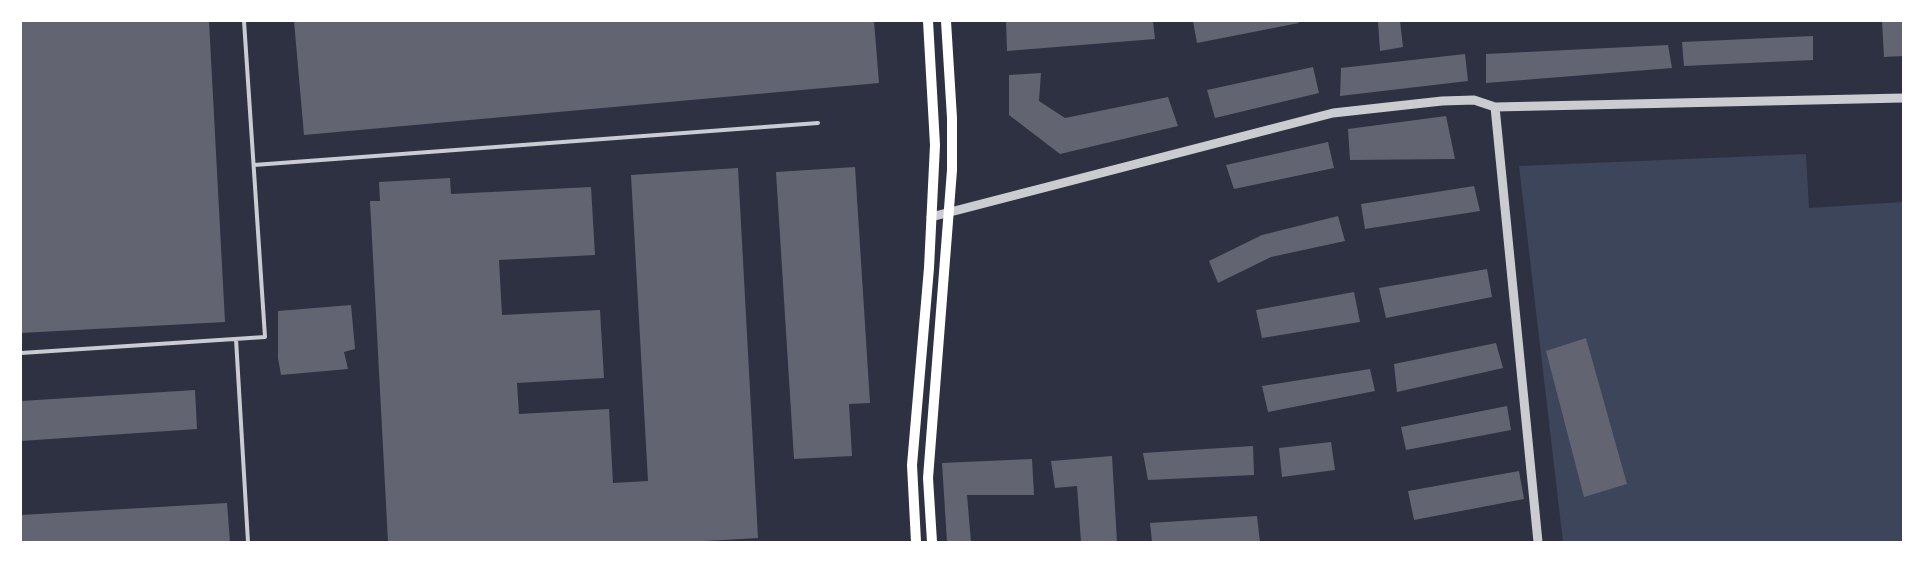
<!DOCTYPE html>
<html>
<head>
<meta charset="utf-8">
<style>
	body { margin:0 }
	#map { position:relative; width:1924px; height:563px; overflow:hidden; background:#2d3142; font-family:"Source Serif 4",serif }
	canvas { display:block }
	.frame { position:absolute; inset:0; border:22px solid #fff; pointer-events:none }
</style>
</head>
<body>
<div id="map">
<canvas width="1924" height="563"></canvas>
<div class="frame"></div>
</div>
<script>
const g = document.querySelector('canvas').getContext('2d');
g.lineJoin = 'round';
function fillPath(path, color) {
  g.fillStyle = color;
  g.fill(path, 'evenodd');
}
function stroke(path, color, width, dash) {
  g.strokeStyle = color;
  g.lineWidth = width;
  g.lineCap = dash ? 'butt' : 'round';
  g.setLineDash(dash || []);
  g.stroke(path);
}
fillPath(new Path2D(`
	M 1806,154 L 1809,208 L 1903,202 L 1903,542 L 1563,542 L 1519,166 Z`), '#3c4559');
fillPath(new Path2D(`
	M 21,21 L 209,21 L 225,322 L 21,333 Z
	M 294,21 L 874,21 L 879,83 L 304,135 Z
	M 1006,21 L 1153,21 L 1155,39 L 1007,51 Z
	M 1193,21 L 1298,21 L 1299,23 L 1197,43 Z
	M 1378,21 L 1400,21 L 1403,47 L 1380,51 Z
	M 1882,21 L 1903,21 L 1903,56 L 1884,57 Z
	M 1813,36 L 1813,60 L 1684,66 L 1682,42 Z
	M 1668,45 L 1672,68 L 1486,83 L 1486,54 Z
	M 1465,54 L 1468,81 L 1340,96 L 1341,68 Z
	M 1313,67 L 1319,93 L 1215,118 L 1207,90 Z
	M 1041,73 L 1039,101 L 1065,118 L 1168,97 L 1178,126 L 1060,154 L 1009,115 L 1009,75 Z
	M 1446,116 L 1455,159 L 1350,160 L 1348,129 Z
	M 1328,142 L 1334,168 L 1234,189 L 1226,165 Z
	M 855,167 L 870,403 L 849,404 L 852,456 L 794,459 L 776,172 Z
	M 738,168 L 758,538 L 687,542 L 388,542 L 370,201 L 380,201 L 379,182 L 450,178 L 451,194 L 591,187 L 595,255 L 499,260 L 502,315 L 600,310 L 604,378 L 517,383 L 519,414 L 609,409 L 613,483 L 648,481 L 631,175 Z
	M 1474,186 L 1480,211 L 1365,229 L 1361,204 Z
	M 1338,216 L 1345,241 L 1271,257 L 1218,283 L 1209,261 L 1262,235 Z
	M 1487,269 L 1492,297 L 1386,318 L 1379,288 Z
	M 1354,292 L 1360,322 L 1262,338 L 1256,310 Z
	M 351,305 L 355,349 L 344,352 L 348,369 L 281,375 L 278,358 L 278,311 Z
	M 1586,338 L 1627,484 L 1584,497 L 1546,351 Z
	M 1496,343 L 1503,368 L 1397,392 L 1394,364 Z
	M 1370,369 L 1375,391 L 1268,412 L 1262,386 Z
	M 195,390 L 197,429 L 21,441 L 21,401 Z
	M 1507,406 L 1511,430 L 1406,450 L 1401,427 Z
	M 1331,442 L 1335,470 L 1282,477 L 1279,448 Z
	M 1253,446 L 1254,475 L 1148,480 L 1143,453 Z
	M 1112,456 L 1117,542 L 1081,542 L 1077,486 L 1055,488 L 1051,461 Z
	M 1032,459 L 1034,495 L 967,495 L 971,542 L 947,542 L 942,463 Z
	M 1519,471 L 1524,499 L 1414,520 L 1408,491 Z
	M 227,503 L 230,542 L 21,542 L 21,515 Z
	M 1257,516 L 1260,542 L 1152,542 L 1150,523 Z`), '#626471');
stroke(new Path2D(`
	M 254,165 L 818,123
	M 236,339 L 248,542
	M 21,353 L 265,337 L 244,21`), '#caccd0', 4);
stroke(new Path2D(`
	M 1495,107 L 1538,542
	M 931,217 L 1333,113 L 1442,101 L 1474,100 L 1495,107 L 1903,98`), '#caccd0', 9);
stroke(new Path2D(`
	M 916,542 L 912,465 L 929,268 L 935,145 L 928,21
	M 932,542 L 928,478 L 952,170 L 952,118 L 946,21`), '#fff', 10);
</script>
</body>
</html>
